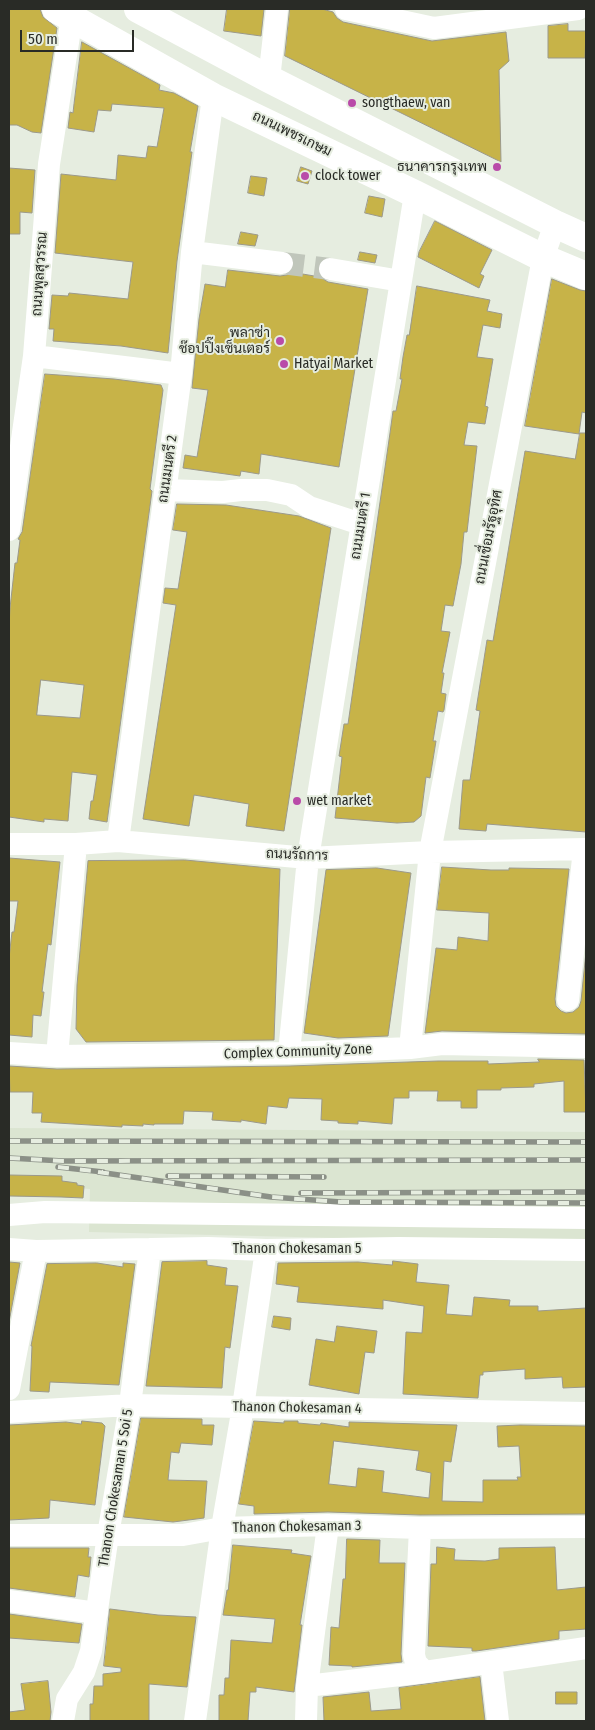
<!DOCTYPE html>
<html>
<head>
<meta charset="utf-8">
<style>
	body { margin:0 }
	#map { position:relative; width:595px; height:1730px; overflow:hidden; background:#e6ede0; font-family:"Fira Sans Condensed",sans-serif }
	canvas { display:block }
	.frame { position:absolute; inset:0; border:10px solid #292b26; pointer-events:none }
	.scale { position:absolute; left:20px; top:30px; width:114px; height:22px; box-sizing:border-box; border:2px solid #292b26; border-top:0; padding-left:6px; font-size:15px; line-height:18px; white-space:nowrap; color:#292b26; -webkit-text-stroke:4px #e6ede0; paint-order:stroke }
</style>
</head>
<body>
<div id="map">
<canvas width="595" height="1730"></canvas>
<div class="frame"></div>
<div class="scale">50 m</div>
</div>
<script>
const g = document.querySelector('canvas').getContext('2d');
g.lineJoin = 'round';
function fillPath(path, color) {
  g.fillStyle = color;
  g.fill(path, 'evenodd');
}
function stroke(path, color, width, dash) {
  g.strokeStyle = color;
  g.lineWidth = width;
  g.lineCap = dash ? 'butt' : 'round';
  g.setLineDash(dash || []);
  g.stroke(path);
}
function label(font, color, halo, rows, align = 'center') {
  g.font = font + ' "Fira Sans Condensed",Sarabun,sans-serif';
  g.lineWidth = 4;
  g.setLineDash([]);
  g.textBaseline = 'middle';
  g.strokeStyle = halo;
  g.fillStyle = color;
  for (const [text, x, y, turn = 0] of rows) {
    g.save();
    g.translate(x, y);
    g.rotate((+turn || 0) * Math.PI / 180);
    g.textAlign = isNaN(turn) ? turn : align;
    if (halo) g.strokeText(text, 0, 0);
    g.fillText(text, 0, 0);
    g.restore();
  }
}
fillPath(new Path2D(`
	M 9,1128 L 586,1132 L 586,1244 L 89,1232 L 90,1189 L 9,1183 Z`), '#dbe5d1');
const building = new Path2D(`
	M 9,9 L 40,9 L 43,17 L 57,28 L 41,133 L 32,132 L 17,125 L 9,125 Z
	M 227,9 L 264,9 L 261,36 L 224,31 Z
	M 290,9 L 322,9 L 333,12 L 337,18 L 343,22 L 432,41 L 506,32 L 509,61 L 499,70 L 501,162 L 285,56 Z
	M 568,24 L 568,31 L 586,31 L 585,58 L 548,58 L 548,26 Z
	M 82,42 L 160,85 L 159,90 L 174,93 L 198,106 L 190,152 L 192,152 L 177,261 L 168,353 L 121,346 L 53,341 L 54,329 L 49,329 L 52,295 L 68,296 L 69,293 L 128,299 L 133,262 L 55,253 L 61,174 L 116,180 L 118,155 L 146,158 L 148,146 L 157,147 L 164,108 L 112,104 L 111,111 L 98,110 L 94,132 L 68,128 L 70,112 L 73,113 L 74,104 Z
	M 301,167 L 312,171 L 308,184 L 297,181 Z
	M 9,168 L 35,170 L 32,213 L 20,212 L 20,234 L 9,234 Z
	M 251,176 L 267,178 L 264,196 L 248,193 Z
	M 369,196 L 385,199 L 382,217 L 365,213 Z
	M 435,221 L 492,250 L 480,274 L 484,276 L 479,288 L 418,257 L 419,252 Z
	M 241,232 L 258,235 L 255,246 L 238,244 Z
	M 360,252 L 377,255 L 375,263 L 358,260 Z
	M 228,270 L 280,276 L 287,275 L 291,272 L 320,277 L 328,282 L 368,289 L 339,467 L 261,454 L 259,474 L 241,471 L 240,476 L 183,468 L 185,455 L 197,457 L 208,390 L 192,388 L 199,319 L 205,284 L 225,287 Z
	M 552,279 L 580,290 L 586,291 L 586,413 L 582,412 L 579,434 L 525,426 Z
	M 417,286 L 490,300 L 487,311 L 502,314 L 500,328 L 483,325 L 477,357 L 493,359 L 485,406 L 488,407 L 485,424 L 468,422 L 464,445 L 477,446 L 467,532 L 464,532 L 461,564 L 453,606 L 445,605 L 441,631 L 450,632 L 442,673 L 444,673 L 441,693 L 446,694 L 444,710 L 443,712 L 438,711 L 433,741 L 436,741 L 430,778 L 426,777 L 421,816 L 414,822 L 397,823 L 335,818 L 342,757 L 339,756 L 344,724 L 348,724 L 390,433 L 393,411 L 396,411 L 402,379 L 400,379 L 403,357 L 407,335 L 409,335 Z
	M 45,374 L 114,379 L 161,385 L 163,390 L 150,489 L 152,491 L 107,822 L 89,819 L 91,801 L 93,801 L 97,775 L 72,772 L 68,821 L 44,819 L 44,822 L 9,817 L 9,626 L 10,608 L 15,563 L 17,563 L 20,540 L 18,539 L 22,532 ZM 41,680 L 84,685 L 80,718 L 37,715 Z
	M 580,433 L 586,433 L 586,832 L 487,824 L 486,831 L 459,829 L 463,780 L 470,780 L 480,711 L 476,710 L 487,640 L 493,641 L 525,451 L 575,459 Z
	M 177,504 L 226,505 L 299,516 L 331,528 L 284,831 L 246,826 L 249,804 L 194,795 L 189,826 L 143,819 L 176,605 L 163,603 L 165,588 L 178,589 L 187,532 L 173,530 Z
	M 9,858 L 60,862 L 51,945 L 48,944 L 42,992 L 44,992 L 41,1016 L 33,1015 L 32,1037 L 9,1035 L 9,958 L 12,932 L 14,932 L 18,901 L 9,901 Z
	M 185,860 L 280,869 L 274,1040 L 86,1042 L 76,1029 L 77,985 L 88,861 Z
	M 442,867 L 491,870 L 509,870 L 509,868 L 569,869 L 555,999 L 556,1006 L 561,1011 L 566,1013 L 573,1012 L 579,1007 L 581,1001 L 586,952 L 586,1034 L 442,1031 L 425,1033 L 436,948 L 457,950 L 458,937 L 488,941 L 489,913 L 437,910 Z
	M 377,868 L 411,873 L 388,1036 L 338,1038 L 304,1033 L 326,870 Z
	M 538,1059 L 584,1060 L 586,1112 L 564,1112 L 564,1081 L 534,1084 L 534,1087 L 501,1088 L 501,1090 L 477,1090 L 477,1108 L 461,1108 L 461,1101 L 437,1101 L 438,1091 L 409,1091 L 409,1098 L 394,1098 L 392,1124 L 358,1121 L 358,1124 L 338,1123 L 338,1121 L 321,1120 L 322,1099 L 289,1098 L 287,1108 L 268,1106 L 266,1124 L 241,1120 L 241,1122 L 212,1120 L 213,1112 L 184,1111 L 183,1124 L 154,1124 L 154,1125 L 143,1124 L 143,1126 L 122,1125 L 122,1127 L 41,1122 L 42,1113 L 32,1113 L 33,1092 L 10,1092 L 9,1066 L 57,1069 L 289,1066 L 438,1061 L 488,1061 L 488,1064 L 539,1062 Z
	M 9,1175 L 62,1176 L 62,1181 L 77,1183 L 77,1185 L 84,1186 L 83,1198 L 61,1197 L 9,1196 Z
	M 207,1261 L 207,1265 L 227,1268 L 225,1285 L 238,1286 L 230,1348 L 225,1347 L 222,1388 L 146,1386 L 162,1262 Z
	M 393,1261 L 418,1264 L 416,1282 L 449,1285 L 446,1314 L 472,1316 L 474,1297 L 510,1300 L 509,1306 L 538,1306 L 538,1311 L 586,1308 L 586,1387 L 563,1388 L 562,1377 L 525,1379 L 525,1369 L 483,1372 L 483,1375 L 480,1375 L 478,1398 L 403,1394 L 406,1332 L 422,1333 L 424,1306 L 383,1300 L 383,1309 L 297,1302 L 299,1287 L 276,1284 L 278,1263 L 358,1262 L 392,1265 Z
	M 9,1262 L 20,1263 L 9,1322 Z
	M 97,1263 L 123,1267 L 123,1263 L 135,1264 L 119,1385 L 50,1382 L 49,1392 L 30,1391 L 32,1346 L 31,1346 L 47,1264 Z
	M 274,1316 L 291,1318 L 290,1330 L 272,1327 Z
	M 337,1326 L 377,1331 L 374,1353 L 365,1352 L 359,1394 L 309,1385 L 316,1339 L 334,1342 Z
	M 141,1418 L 202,1419 L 202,1425 L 214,1425 L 212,1445 L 181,1443 L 179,1453 L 171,1452 L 168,1480 L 207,1481 L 204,1518 L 173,1522 L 124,1517 Z
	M 82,1421 L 102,1423 L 105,1426 L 95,1505 L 50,1500 L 49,1518 L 9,1520 L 9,1425 L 66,1422 L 81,1424 Z
	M 254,1421 L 284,1423 L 284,1421 L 298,1421 L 298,1423 L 320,1425 L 321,1423 L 349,1427 L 349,1422 L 457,1425 L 451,1462 L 444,1461 L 442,1501 L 483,1502 L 483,1480 L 518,1480 L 517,1477 L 521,1477 L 519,1446 L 498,1447 L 497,1426 L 520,1425 L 586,1426 L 586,1514 L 420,1515 L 328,1512 L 254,1514 L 254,1506 L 239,1504 ZM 334,1441 L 419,1451 L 416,1470 L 431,1473 L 429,1498 L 382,1492 L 384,1471 L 358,1468 L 356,1487 L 329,1484 Z
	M 347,1539 L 380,1540 L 379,1563 L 405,1563 L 401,1654 L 402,1662 L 352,1667 L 352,1666 L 329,1665 L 331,1627 L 339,1628 L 343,1579 L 345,1579 Z
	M 233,1545 L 292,1550 L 291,1553 L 311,1556 L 300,1625 L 302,1625 L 294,1692 L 256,1687 L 256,1692 L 250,1692 L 248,1721 L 219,1721 L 219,1695 L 224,1695 L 225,1678 L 229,1678 L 231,1640 L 272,1643 L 275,1619 L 223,1615 L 227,1590 L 228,1590 Z
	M 437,1547 L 455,1549 L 454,1560 L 485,1561 L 499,1559 L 499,1548 L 555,1547 L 557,1590 L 586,1587 L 586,1629 L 559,1631 L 559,1639 L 476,1651 L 472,1651 L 472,1648 L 428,1646 L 431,1564 L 436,1564 Z
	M 9,1548 L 89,1548 L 88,1557 L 91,1557 L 89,1577 L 78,1575 L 75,1597 L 9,1588 Z
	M 110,1609 L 158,1615 L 196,1617 L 187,1687 L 149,1684 L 149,1721 L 90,1721 L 90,1704 L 93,1704 L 94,1686 L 103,1686 L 103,1674 L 121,1672 L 121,1668 L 104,1666 Z
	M 9,1614 L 82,1624 L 79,1643 L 9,1638 Z
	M 480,1677 L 485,1721 L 324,1721 L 323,1697 L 369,1692 L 371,1711 L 401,1709 L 399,1688 Z
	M 48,1681 L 51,1712 L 50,1721 L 9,1721 L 9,1712 L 25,1710 L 21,1684 Z
	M 556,1692 L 577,1692 L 577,1704 L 556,1704 Z`);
fillPath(building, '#c7b348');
stroke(building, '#9b998b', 1);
stroke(new Path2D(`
	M 282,263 L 330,269`), '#c0c6bb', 22, [22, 11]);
stroke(new Path2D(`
	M 346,9 L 434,28 L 578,9
	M 269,79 L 277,9
	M 192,252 L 282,263
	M 330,269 L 401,281
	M 34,356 L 181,374
	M 165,490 L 223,492 L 241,490 L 267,490 L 291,495 L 309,507 L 361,524
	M 9,530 L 34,356 L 49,164 L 72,17
	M 118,841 L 181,374 L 192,252 L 213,97
	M 9,844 L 76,844 L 118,841 L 308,858 L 430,852 L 586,849
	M 568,1000 L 584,849
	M 410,1048 L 430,852 L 543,258 L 555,224
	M 9,1053 L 57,1056 L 289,1053 L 410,1048 L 442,1044 L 586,1047
	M 289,1053 L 308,858 L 415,194
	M 57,1056 L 76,844
	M 9,1215 L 45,1212 L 586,1218
	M 9,1249 L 36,1251 L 208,1248 L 266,1250 L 399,1248 L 586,1250
	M 9,1389 L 36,1251
	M 9,1412 L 130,1405 L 586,1413
	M 420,1528 L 414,1655 L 416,1663 L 425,1672
	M 9,1535 L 183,1535 L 222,1528 L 328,1525 L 420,1528 L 586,1527
	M 9,1601 L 97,1613
	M 491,1662 L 498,1721
	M 307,1686 L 425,1672 L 586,1648
	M 63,1721 L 67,1699 L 84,1672 L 91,1651 L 108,1535 L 130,1405 L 150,1249
	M 195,1721 L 222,1528 L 243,1407 L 266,1250
	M 306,1721 L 307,1686 L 328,1525`), '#fff', 22);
stroke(new Path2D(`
	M 56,9 L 213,97 L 415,194 L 543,258 L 586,276
	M 138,9 L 269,79 L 555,224 L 586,238`), '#fff', 28);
const rail = new Path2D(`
	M 9,1141 L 586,1142
	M 9,1158 L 63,1161 L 586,1160
	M 58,1167 L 103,1172
	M 98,1172 L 271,1197 L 341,1202 L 586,1203
	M 168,1176 L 324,1177
	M 301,1193 L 586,1192`);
stroke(rail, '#8b9087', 5.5);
stroke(rail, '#e6ede0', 4, [11]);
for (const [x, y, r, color] of [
	[352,103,5,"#b94ba9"],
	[497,167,5,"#b94ba9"],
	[305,176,5,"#b94ba9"],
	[280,341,5,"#b94ba9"],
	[284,364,5,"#b94ba9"],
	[297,801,5,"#b94ba9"]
]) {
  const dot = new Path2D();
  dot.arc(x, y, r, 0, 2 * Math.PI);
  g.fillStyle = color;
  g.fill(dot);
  stroke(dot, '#e6ede0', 2);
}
label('14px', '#292b26', '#e6ede0', [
	["songthaew, van",362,103],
	["ธนาคารกรุงเทพ",487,167,"right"],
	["clock tower",315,176],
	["พลาซ่า",270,333,"right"],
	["ช๊อปปิ๊งเซ็นเตอร์",270,349,"right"],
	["Hatyai Market",294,364],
	["wet market",307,801]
], 'left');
label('14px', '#292b26', '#e6ede0', [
	["ถนนเพชรเกษม",292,134,26],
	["ถนนพูลสุวรรณ",40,274,-86],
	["ถนนมนตรี 2",168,469,-82],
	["ถนนมนตรี 1",361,526,-81],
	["ถนนเชื่อมรัฐอุทิศ",489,537,-79],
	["ถนนรัถการ",297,855,2],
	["Complex Community Zone",298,1052,-2],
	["Thanon Chokesaman 5",297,1249],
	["Thanon Chokesaman 4",297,1408,1],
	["Thanon Chokesaman 5 Soi 5",116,1488,-81],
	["Thanon Chokesaman 3",297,1527,-1]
]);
</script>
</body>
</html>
